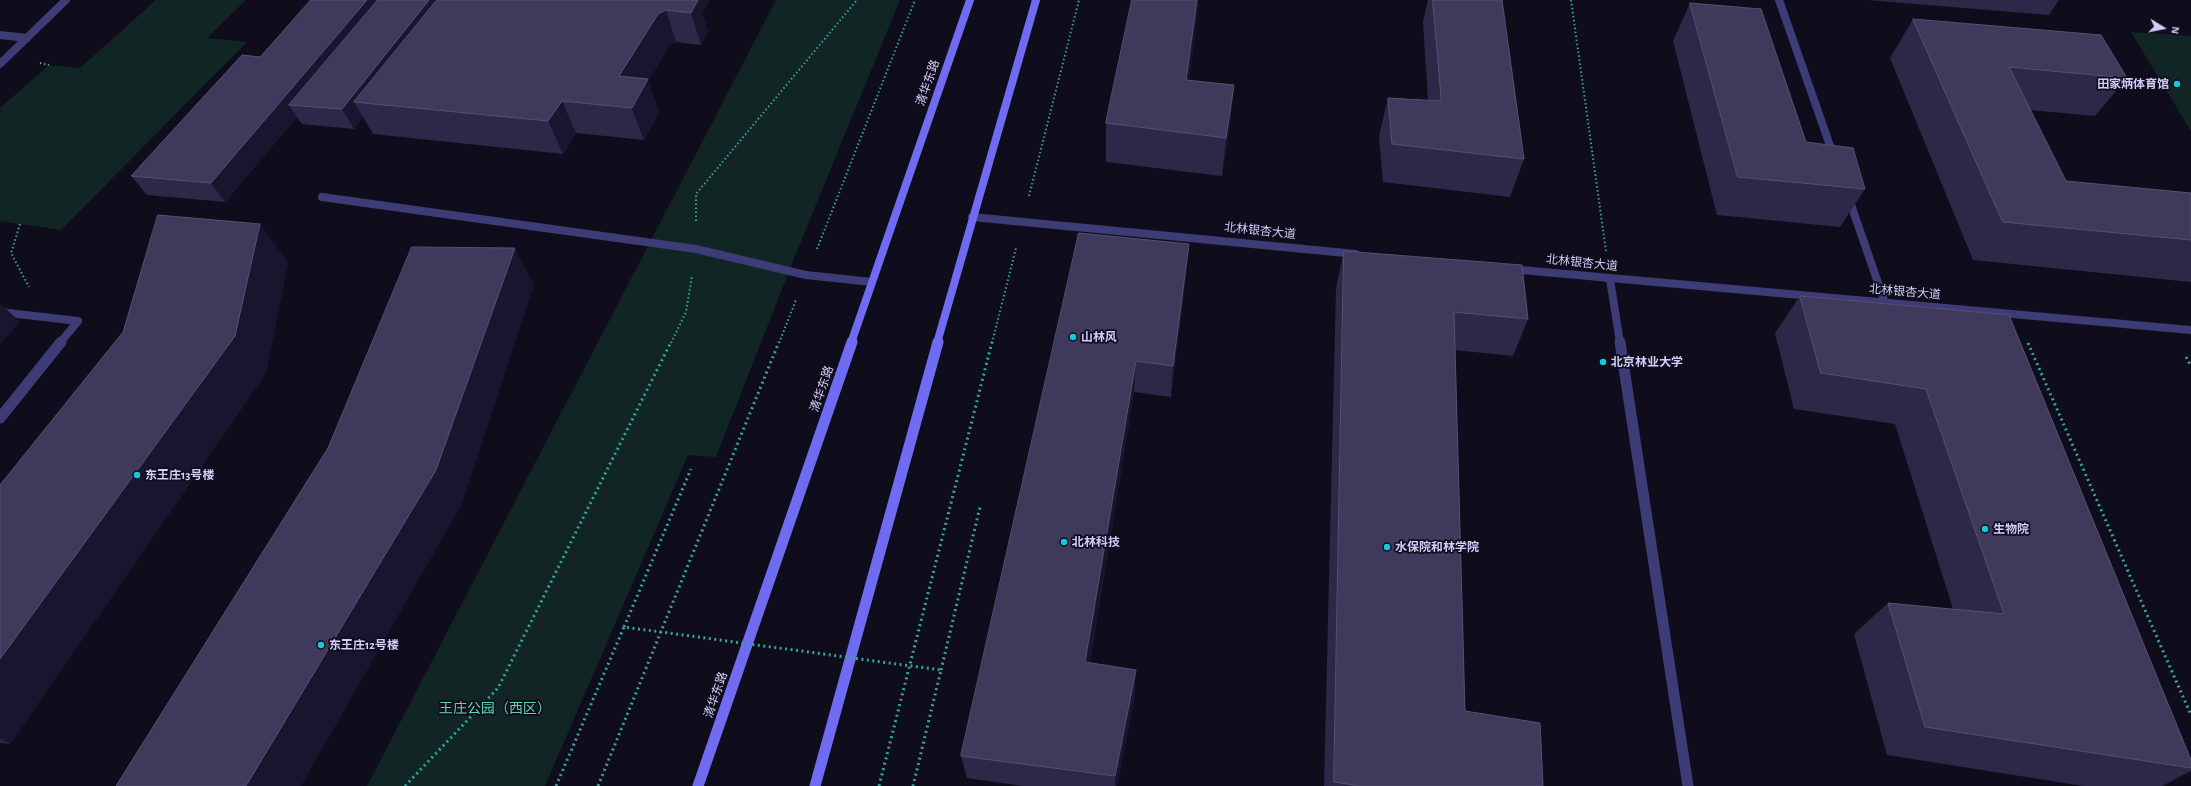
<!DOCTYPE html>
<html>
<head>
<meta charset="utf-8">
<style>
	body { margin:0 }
	#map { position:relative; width:2191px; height:786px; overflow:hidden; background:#0f0d1b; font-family:"Alegreya Sans",sans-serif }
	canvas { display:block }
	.north { position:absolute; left:2143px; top:8px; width:40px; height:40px; -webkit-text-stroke:3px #0f0d1b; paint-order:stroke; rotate:100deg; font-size:11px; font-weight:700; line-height:16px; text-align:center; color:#d1ccfa }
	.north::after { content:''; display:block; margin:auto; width:14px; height:18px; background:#d1ccfa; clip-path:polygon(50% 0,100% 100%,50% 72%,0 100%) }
</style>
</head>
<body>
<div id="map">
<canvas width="2191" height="786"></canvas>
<div class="north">N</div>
</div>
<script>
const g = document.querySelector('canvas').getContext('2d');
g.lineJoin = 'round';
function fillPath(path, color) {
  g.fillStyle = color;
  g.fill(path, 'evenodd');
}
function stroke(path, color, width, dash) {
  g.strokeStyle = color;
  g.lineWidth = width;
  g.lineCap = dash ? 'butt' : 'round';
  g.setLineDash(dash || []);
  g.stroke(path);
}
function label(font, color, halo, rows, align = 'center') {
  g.font = font + ' "Alegreya Sans","Noto Sans SC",sans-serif';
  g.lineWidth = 3.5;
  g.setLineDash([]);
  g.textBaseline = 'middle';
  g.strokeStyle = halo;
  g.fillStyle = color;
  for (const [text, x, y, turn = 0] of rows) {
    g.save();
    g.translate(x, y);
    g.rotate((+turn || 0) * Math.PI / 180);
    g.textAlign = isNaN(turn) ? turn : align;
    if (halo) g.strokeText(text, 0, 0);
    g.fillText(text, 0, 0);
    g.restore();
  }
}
fillPath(new Path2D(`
	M 156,0 L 246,0 L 207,38 L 247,42 L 61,230 L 0,221 L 0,108 L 49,65 L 80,68 Z
	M 776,0 L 900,0 L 795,256 L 716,457 L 688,455 L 545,786 L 367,786 Z
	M 2131,32 L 2191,36 L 2191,131 Z`), '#112524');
stroke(new Path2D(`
	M 1571,0 L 1606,251
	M 40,63 L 49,65
	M 1029,196 L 1079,0
	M 696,221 L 696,194 L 857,0
	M 20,224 L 11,253 L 29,287
	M 817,249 L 915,0
	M 671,343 L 686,312 L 692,276
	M 779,343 L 796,300
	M 992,343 L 1016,248`), '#37a39d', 2, [1.5, 2.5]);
stroke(new Path2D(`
	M 2028,343 L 2191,715
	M 2186,357 L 2191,366
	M 624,627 L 691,469
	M 941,670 L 980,507
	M 405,786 L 498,688 L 671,342
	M 598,786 L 779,342
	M 879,786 L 992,342`), '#37a39d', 3, [2, 3.5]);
stroke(new Path2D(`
	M 1779,0 L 1834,157
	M 0,35 L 27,38
	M 0,64 L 66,0
	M 1848,196 L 1885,303
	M 322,197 L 696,249 L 806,275 L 872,282
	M 972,217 L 1356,254
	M 1510,269 L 2191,330
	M 1610,279 L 1620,343
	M 0,312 L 78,321 L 60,343`), '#3e3c76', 8);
stroke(new Path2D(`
	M 1620,342 L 1688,786
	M 0,418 L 61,342`), '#3e3c76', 11);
stroke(new Path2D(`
	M 851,343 L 970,0
	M 937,343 L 1036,0`), '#706cf2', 8);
stroke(new Path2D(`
	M 698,786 L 852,342
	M 815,786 L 938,342`), '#706cf2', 11);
stroke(new Path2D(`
	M 556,786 L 624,627 L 941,670 L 913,786`), '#37a39d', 3, [2, 3.5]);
fillPath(new Path2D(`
	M 311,0 L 710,0 L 702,13 L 708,32 L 701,45 L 676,42 L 669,46 L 648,81 L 659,112 L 644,140 L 576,133 L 563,154 L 373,134 L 363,117 L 354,129 L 302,124 L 297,117 L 225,202 L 147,195 L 131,176 L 260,57 Z
	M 1132,0 L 1199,0 L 1189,80 L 1234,85 L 1230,123 L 1222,176 L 1106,162 L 1106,123 Z
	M 1428,0 L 1502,0 L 1524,159 L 1510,197 L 1383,182 L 1379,136 L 1388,98 L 1428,101 L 1423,22 Z
	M 1867,0 L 2059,0 L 2049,15 Z
	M 1690,3 L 1806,142 L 1865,189 L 1840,227 L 1717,215 L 1673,41 Z
	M 1913,19 L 2127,78 L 2095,116 L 2030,110 L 2066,181 L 2191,193 L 2191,282 L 1973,260 L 1890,58 Z
	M 1079,233 L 1186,276 L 1171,397 L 1134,392 L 1090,662 L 1135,695 L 1117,786 L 1023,786 L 967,778 L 961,756 Z
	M 1344,251 L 1528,319 L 1513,356 L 1455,350 L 1465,711 L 1543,786 L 1324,786 L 1336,288 Z
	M 288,262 L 266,373 L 10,744 L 0,743 L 0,485 Z
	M 1800,296 L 2009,315 L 2191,760 L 2191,771 L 2162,786 L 2083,786 L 1887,755 L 1854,634 L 1888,603 L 1953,609 L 1895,424 L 1794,409 L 1775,333 Z`), '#2d2748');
fillPath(new Path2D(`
	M 367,0 L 394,0 L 289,105 L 297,117 L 225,202 L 211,183 Z
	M 429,0 L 454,0 L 354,102 L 363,117 L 354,129 L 342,109 Z
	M 682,0 L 710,0 L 702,13 L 708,32 L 701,45 L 691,13 Z
	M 1197,0 L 1199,0 L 1199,5 L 1184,118 L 1186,80 Z
	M 666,10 L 676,42 L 669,46 L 648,81 L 659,112 L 644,140 L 619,76 L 658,14 Z
	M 1234,85 L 1230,123 L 1222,176 L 1226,138 Z
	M 562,101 L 576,133 L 563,154 L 548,121 Z
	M 260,224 L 288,262 L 266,373 L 10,744 L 0,739 L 0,659 Z
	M 1189,244 L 1186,276 L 1171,397 L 1173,366 Z
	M 515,248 L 534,285 L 462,504 L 301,786 L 246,786 Z
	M 0,303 L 20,322 L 0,344 Z
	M 1136,361 L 1134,392 L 1086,687 L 1085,662 Z
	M 1136,670 L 1135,695 L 1117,786 L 1115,786 L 1115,776 Z`), '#1a152e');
const building = new Path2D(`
	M 311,0 L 367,0 L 211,183 L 131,176 L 242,55 L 260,57 Z
	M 378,0 L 429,0 L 342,109 L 289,105 Z
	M 437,0 L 698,0 L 691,13 L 666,10 L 658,14 L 619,76 L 648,79 L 632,108 L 562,101 L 548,121 L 354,102 Z
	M 1132,0 L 1197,0 L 1186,80 L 1234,85 L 1226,138 L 1106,123 Z
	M 1433,0 L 1502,0 L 1524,159 L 1392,144 L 1388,98 L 1441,101 Z
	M 1690,3 L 1761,9 L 1806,142 L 1853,148 L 1865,189 L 1738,177 Z
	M 1913,19 L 2101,35 L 2127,78 L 2009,67 L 2066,181 L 2191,193 L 2191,240 L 2003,222 Z
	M 158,215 L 260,224 L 235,336 L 0,659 L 0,485 L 123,332 Z
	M 1079,233 L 1189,244 L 1173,366 L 1136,361 L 1085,662 L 1136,670 L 1115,776 L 961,756 Z
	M 412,247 L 515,248 L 436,470 L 246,786 L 116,786 L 328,448 Z
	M 1344,251 L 1522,265 L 1528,319 L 1454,312 L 1465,711 L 1540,723 L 1543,786 L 1360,786 L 1334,782 Z
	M 1800,296 L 2009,315 L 2191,760 L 2191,768 L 1925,727 L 1888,603 L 2004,614 L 1926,389 L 1821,373 Z`);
fillPath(building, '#3f395b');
stroke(building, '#565074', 1);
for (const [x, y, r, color] of [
	[2177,84,4,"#14c9de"],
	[1073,337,4,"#14c9de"],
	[1603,362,4,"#14c9de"],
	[137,475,4,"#14c9de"],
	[1985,529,4,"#14c9de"],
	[1064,542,4,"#14c9de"],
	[1387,547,4,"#14c9de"],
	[321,645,4,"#14c9de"]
]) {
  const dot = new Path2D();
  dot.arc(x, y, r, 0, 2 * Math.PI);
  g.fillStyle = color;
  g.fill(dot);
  stroke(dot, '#0f0d1b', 1.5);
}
label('12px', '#d1ccfa', '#0f0d1b', [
	["清华东路",928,83,-71],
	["北林银杏大道",1260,231,6],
	["北林银杏大道",1582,263,6],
	["北林银杏大道",1905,292,5],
	["清华东路",822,389,-71],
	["清华东路",716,695,-71]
]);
label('bold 12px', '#d1ccfa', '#0f0d1b', [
	["田家炳体育馆",2169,84,"right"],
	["山林风",1081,337],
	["北京林业大学",1611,362],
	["东王庄13号楼",145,475],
	["生物院",1993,529],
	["北林科技",1072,542],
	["水保院和林学院",1395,547],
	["东王庄12号楼",329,645]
], 'left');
label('14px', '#60d2b6', '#0f0d1b', [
	["王庄公园（西区）",495,709]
]);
</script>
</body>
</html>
